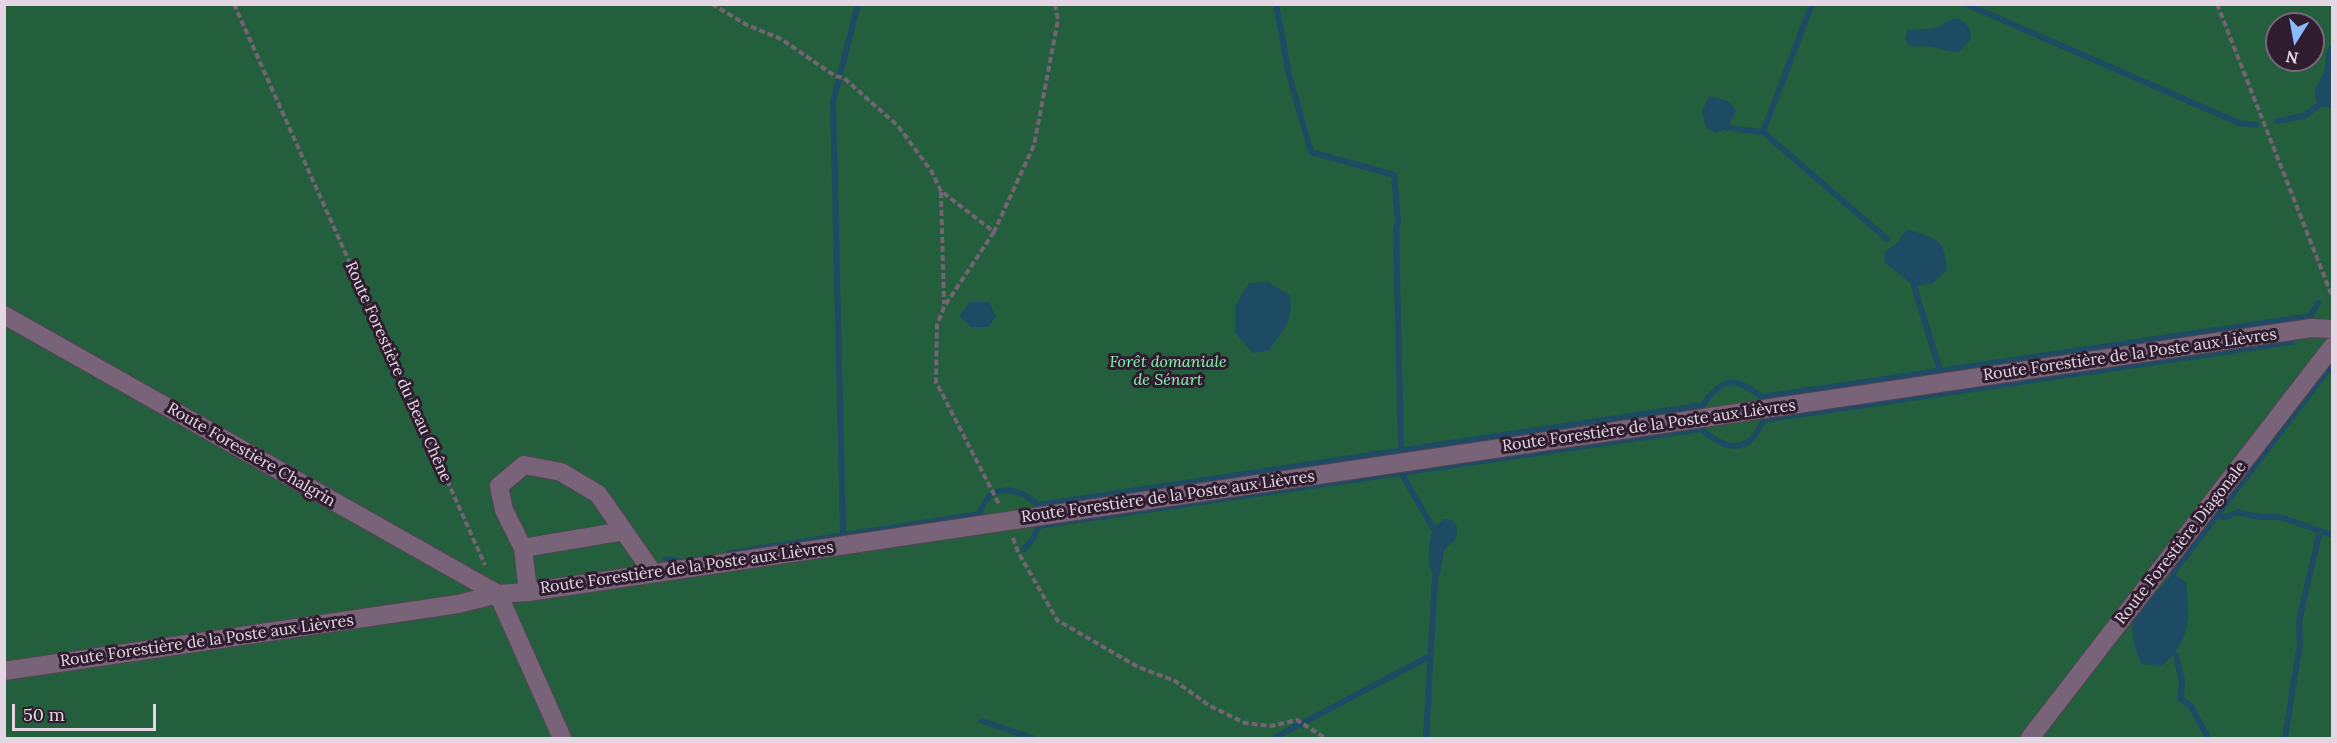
<!DOCTYPE html>
<html>
<head>
<meta charset="utf-8">
<style>
	body { margin:0 }
	#map { position:relative; width:2337px; height:743px; overflow:hidden; background:#3a273a; font-family:Lora,serif }
	canvas { display:block }
	.frame { position:absolute; inset:0; border:6px solid #e4d7e3; pointer-events:none }
	.north { position:absolute; left:2265px; top:12px; width:60px; height:60px; box-sizing:border-box; background:#2f1d2f; border:2px solid #776777; border-radius:50%; rotate:191deg; font-size:16px; font-weight:700; line-height:24px; text-align:center; color:#e4d7e3 }
	.north::after { content:''; display:block; margin:auto; width:21px; height:27px; background:#88bafc; clip-path:polygon(50% 0,100% 100%,50% 72%,0 100%) }
	.scale { position:absolute; left:12px; top:704px; width:144px; height:27px; box-sizing:border-box; border:3px solid #e4d7e3; border-top:0; padding-left:8px; font-size:18px; line-height:21px; white-space:nowrap; color:#e4d7e3; -webkit-text-stroke:4px #2f1d2f; paint-order:stroke }
</style>
</head>
<body>
<div id="map">
<canvas width="2337" height="743"></canvas>
<div class="frame"></div>
<div class="north">N</div>
<div class="scale">50 m</div>
</div>
<script>
const g = document.querySelector('canvas').getContext('2d');
g.lineJoin = 'round';
function fillPath(path, color) {
  g.fillStyle = color;
  g.fill(path, 'evenodd');
}
function stroke(path, color, width, dash) {
  g.strokeStyle = color;
  g.lineWidth = width;
  g.lineCap = dash ? 'butt' : 'round';
  g.setLineDash(dash || []);
  g.stroke(path);
}
function label(font, color, halo, rows, align = 'center') {
  g.font = font + ' Lora,serif';
  g.lineWidth = 6;
  g.setLineDash([]);
  g.textBaseline = 'middle';
  g.strokeStyle = halo;
  g.fillStyle = color;
  for (const [text, x, y, turn = 0] of rows) {
    g.save();
    g.translate(x, y);
    g.rotate((+turn || 0) * Math.PI / 180);
    g.textAlign = isNaN(turn) ? turn : align;
    if (halo) g.strokeText(text, 0, 0);
    g.fillText(text, 0, 0);
    g.restore();
  }
}
fillPath(new Path2D(`
	M 5,5 L 2332,5 L 2332,738 L 5,738 ZM 2277,24 L 2313,24 L 2313,60 L 2277,60 Z`), '#245f3d');
fillPath(new Path2D(`
	M 1957,18 C 1967,23 1971,27 1971,39 L 1959,52 C 1949,52 1943,49 1933,47 C 1925,45 1917,48 1908,45 L 1905,38 L 1907,30 C 1917,28 1924,30 1933,28 C 1942,27 1947,19 1957,18 Z
	M 2332,43 L 2332,109 L 2319,105 C 2310,90 2317,88 2323,74 C 2329,62 2321,56 2332,43 Z
	M 1709,96 L 1728,101 L 1736,110 L 1728,128 L 1717,133 L 1706,128 L 1702,111 Z
	M 1907,229 C 1936,239 1945,237 1947,270 L 1933,283 L 1914,286 L 1884,262 L 1885,251 L 1896,244 Z
	M 1268,282 L 1290,295 C 1294,322 1282,331 1268,351 L 1253,353 L 1235,333 L 1235,306 L 1249,283 Z
	M 969,302 L 989,302 L 996,316 L 989,327 L 971,327 L 959,316 Z
	M 1444,519 L 1452,520 L 1457,527 L 1456,539 L 1444,550 L 1440,575 L 1435,577 C 1425,566 1429,542 1433,528 Z
	M 2173,573 L 2186,582 C 2190,617 2191,642 2161,666 L 2141,664 L 2134,645 L 2131,621 Z`), '#1d4b63');
stroke(new Path2D(`
	M 1276,4 L 1289,75 L 1311,152 L 1394,175 L 1398,222 L 1396,230 L 1401,451
	M 1966,4 L 2239,123 L 2256,125
	M 2277,121 L 2304,116 L 2319,105
	M 1728,128 L 1763,132 L 1887,239
	M 1763,132 L 1812,4
	M 1914,286 L 1940,371
	M 1402,474 L 1433,528
	M 2218,516 L 2225,517 L 2238,512 L 2259,517 L 2280,517 L 2332,535
	M 843,535 L 833,102 L 858,4
	M 1024,549 L 1033,539 L 1038,526 L 1701,429 C 1725,450 1749,456 1763,420 L 2292,342
	M 729,553 L 980,514 C 988,482 1019,486 1038,505 L 1703,405 C 1722,376 1736,377 1762,397 L 2311,316 L 2318,303
	M 666,559 L 680,561
	M 2173,573 L 2328,370 L 2332,371
	M 2176,655 L 2182,681 L 2181,699 L 2191,706 L 2208,738
	M 982,721 L 1032,738
	M 1274,738 L 1430,656
	M 1426,738 L 1435,577
	M 2285,738 L 2300,643 L 2299,621 L 2319,534`), '#1d4b63', 6);
const minor = new Path2D(`
	M 4,315 L 498,594
	M 523,548 L 624,531
	M 528,592 L 523,548 L 504,510 L 499,486 L 524,465 L 561,472 L 598,494 L 653,573
	M 498,594 L 562,738
	M 4,671 L 458,604 L 498,594 L 528,592 L 2311,328 L 2332,329
	M 2030,738 L 2332,347`);
stroke(minor, '#534353', 20);
stroke(new Path2D(`
	M 234,4 L 485,565
	M 712,4 L 747,25 L 781,39 L 835,76 L 844,78 L 898,126 L 932,172 L 941,191 L 994,232 L 1034,145 L 1058,20 L 1055,4
	M 2217,4 L 2332,296
	M 941,192 L 944,304
	M 994,232 L 944,307 L 937,325 L 936,382 L 1000,506
	M 1013,538 L 1018,552 L 1057,620 L 1138,667 L 1175,681 L 1210,706 L 1245,723 L 1271,726 L 1297,720 L 1325,738`), '#746373', 4, [6, 3]);
stroke(minor, '#796378', 18);
label('16px', '#e4d7e3', '#2f1d2f', [
	["Route Forestière de la Poste aux Lièvres",2130,355,-8],
	["Route Forestière du Beau Chêne",398,372,66],
	["Route Forestière de la Poste aux Lièvres",1649,426,-8],
	["Route Forestière Chalgrin",251,455,30],
	["Route Forestière de la Poste aux Lièvres",1168,497,-8],
	["Route Forestière Diagonale",2181,543,-52],
	["Route Forestière de la Poste aux Lièvres",687,568,-8],
	["Route Forestière de la Poste aux Lièvres",207,641,-8]
]);
label('italic 16px', '#89f5b2', '#2f1d2f', [
	["Forêt domaniale",1168,362],
	["de Sénart",1168,380]
]);
</script>
</body>
</html>
